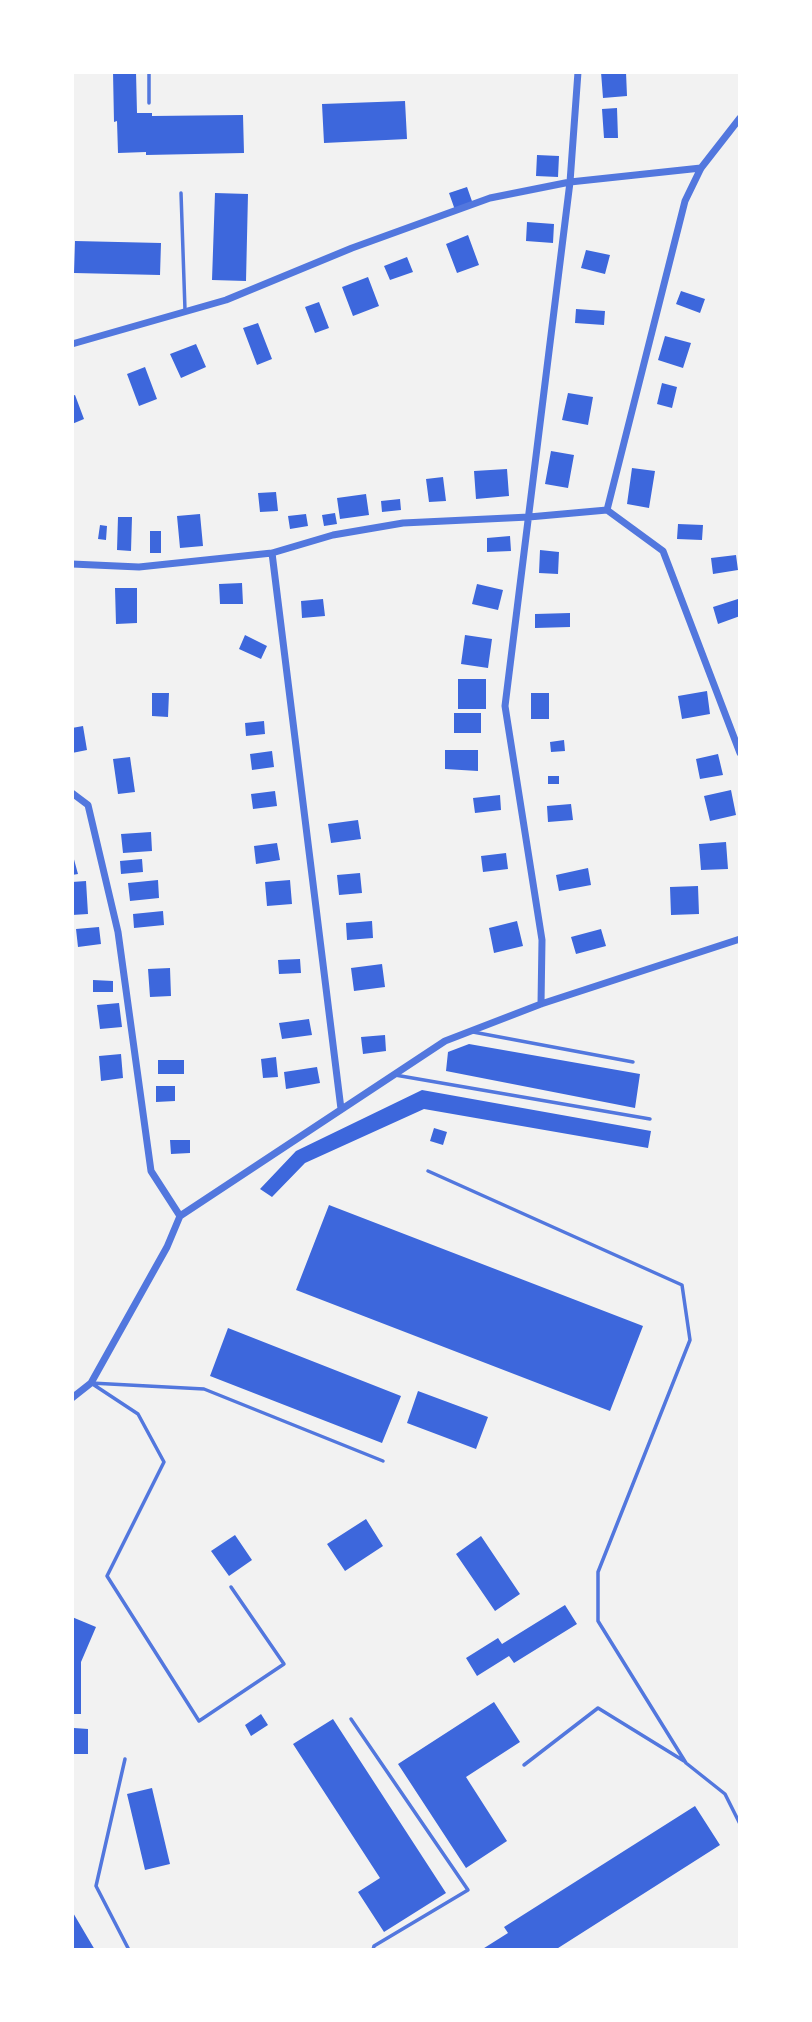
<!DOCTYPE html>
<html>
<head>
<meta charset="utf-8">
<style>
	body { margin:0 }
	#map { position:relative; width:812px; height:2022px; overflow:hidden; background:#f2f2f2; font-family:"Open Sans",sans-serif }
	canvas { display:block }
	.frame { position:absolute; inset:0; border:74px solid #fff; pointer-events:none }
</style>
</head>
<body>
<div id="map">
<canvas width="812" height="2022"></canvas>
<div class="frame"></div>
</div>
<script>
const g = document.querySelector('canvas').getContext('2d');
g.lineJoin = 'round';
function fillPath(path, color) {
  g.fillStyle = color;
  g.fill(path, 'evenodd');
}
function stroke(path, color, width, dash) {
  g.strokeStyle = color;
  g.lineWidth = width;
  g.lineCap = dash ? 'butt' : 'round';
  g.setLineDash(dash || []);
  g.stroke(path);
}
fillPath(new Path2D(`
	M 113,72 L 136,72 L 137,113 L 152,113 L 152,116 L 243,115 L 244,153 L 146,155 L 146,152 L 118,153 L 117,121 L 114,122 Z
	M 601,72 L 626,72 L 627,96 L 603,98 Z
	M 405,101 L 407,139 L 324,143 L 322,104 Z
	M 617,108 L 618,138 L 604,138 L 602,109 Z
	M 537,155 L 559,156 L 558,177 L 536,176 Z
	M 467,187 L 473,204 L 455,210 L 449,193 Z
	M 215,193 L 248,194 L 246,281 L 212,280 Z
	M 527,222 L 554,224 L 553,243 L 526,241 Z
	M 468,235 L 479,265 L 457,273 L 446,244 Z
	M 75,241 L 161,243 L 160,275 L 74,273 Z
	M 586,250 L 610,255 L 605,274 L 581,268 Z
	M 407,257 L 413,272 L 390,280 L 384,266 Z
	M 368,277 L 379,306 L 353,316 L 342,287 Z
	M 681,291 L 705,299 L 700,313 L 676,304 Z
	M 319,302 L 329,328 L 315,333 L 305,307 Z
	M 576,309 L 605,311 L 604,325 L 575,323 Z
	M 258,323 L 272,359 L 257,365 L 243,328 Z
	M 665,336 L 691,343 L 683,368 L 658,360 Z
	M 196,344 L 206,367 L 181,378 L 170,354 Z
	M 145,367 L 157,399 L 139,406 L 127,374 Z
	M 662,383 L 677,387 L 672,408 L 657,404 Z
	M 568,393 L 593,397 L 588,425 L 562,420 Z
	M 75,395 L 84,419 L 72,424 L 72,396 Z
	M 551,451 L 574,455 L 568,488 L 545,484 Z
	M 632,468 L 655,471 L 649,508 L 627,504 Z
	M 507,469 L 509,496 L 476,499 L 474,471 Z
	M 443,477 L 446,501 L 429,502 L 426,479 Z
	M 276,492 L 278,511 L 260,512 L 258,493 Z
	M 366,494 L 369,515 L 340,519 L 337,498 Z
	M 400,499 L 401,510 L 382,512 L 381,501 Z
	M 335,513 L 337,524 L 324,526 L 322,515 Z
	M 200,514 L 203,546 L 180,548 L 177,516 Z
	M 306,514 L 308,526 L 290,529 L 288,516 Z
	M 118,517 L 132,517 L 131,551 L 117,550 Z
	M 678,524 L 703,525 L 702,540 L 677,539 Z
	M 100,525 L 107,526 L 106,540 L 98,539 Z
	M 150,531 L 161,531 L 161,553 L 150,553 Z
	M 510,536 L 511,551 L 487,552 L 487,538 Z
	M 540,550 L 559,552 L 558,574 L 539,573 Z
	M 736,555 L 738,570 L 713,574 L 711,558 Z
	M 242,583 L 243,604 L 220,604 L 219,584 Z
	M 477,584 L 503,590 L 498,610 L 472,604 Z
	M 115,588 L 137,588 L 137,623 L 116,624 Z
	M 323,599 L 325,616 L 302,618 L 301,601 Z
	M 738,599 L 740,616 L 718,624 L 713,607 Z
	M 570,613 L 570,627 L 535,628 L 535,614 Z
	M 245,635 L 267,646 L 261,659 L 239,649 Z
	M 465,635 L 492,639 L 488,668 L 461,664 Z
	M 458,679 L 486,679 L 486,709 L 458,709 Z
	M 707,691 L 710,714 L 682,719 L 678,696 Z
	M 152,693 L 169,693 L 168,717 L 152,716 Z
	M 531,693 L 549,693 L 549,719 L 531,719 Z
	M 454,713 L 481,713 L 481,733 L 454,733 Z
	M 264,721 L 265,734 L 246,736 L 245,723 Z
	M 83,726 L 87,750 L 72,753 L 72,728 Z
	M 564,740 L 565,751 L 551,752 L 550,742 Z
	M 445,750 L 478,750 L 478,771 L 445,769 Z
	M 272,751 L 274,767 L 252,770 L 250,754 Z
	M 718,754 L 723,775 L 700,779 L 696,759 Z
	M 130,757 L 135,792 L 118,794 L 113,759 Z
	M 548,776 L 559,776 L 559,784 L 548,784 Z
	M 731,790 L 736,815 L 710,821 L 704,796 Z
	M 275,791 L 277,806 L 253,809 L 251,794 Z
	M 500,795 L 501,810 L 475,813 L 473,798 Z
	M 571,804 L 573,820 L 548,822 L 547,806 Z
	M 358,820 L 361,839 L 331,843 L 328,824 Z
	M 151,832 L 152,851 L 123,853 L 121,834 Z
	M 726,842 L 728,869 L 701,870 L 699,844 Z
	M 277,843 L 280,860 L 256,864 L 254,846 Z
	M 72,852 L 78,874 L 72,875 Z
	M 506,853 L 508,869 L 483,872 L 481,856 Z
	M 142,859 L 143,872 L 121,874 L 120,861 Z
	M 588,868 L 591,885 L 559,891 L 556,875 Z
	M 360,873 L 362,893 L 339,895 L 337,875 Z
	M 158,880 L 159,898 L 130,901 L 128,883 Z
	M 290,880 L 292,904 L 267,906 L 265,882 Z
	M 86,881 L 88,914 L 72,915 L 72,882 Z
	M 698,886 L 699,914 L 671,915 L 670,887 Z
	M 163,911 L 164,925 L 134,928 L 133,914 Z
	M 372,921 L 373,938 L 347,940 L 346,923 Z
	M 517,921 L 523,946 L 494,953 L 489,928 Z
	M 99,927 L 101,944 L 78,947 L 76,929 Z
	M 601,929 L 606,946 L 576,954 L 571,937 Z
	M 300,959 L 301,973 L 279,974 L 278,960 Z
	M 382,964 L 385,987 L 354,991 L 351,968 Z
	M 170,968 L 171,996 L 150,997 L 148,969 Z
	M 93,980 L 113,981 L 113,992 L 93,992 Z
	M 119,1003 L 122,1027 L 100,1029 L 97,1005 Z
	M 309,1019 L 312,1035 L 282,1039 L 279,1023 Z
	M 385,1035 L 386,1051 L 363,1054 L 361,1037 Z
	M 469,1044 L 640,1074 L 635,1108 L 446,1071 L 448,1052 Z
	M 121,1054 L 123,1078 L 101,1081 L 99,1056 Z
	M 276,1057 L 278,1077 L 263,1078 L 261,1059 Z
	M 158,1060 L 184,1060 L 184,1074 L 158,1074 Z
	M 317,1067 L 320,1083 L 286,1089 L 284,1072 Z
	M 156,1086 L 175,1086 L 175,1101 L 156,1102 Z
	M 422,1090 L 651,1131 L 648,1148 L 424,1109 L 305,1163 L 272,1197 L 260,1189 L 296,1151 Z
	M 434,1128 L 447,1132 L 443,1145 L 430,1141 Z
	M 170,1140 L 190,1140 L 190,1153 L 171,1154 Z
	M 329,1205 L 643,1326 L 610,1411 L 296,1290 Z
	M 228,1328 L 401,1396 L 382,1443 L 210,1376 Z
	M 418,1391 L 488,1417 L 476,1449 L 407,1423 Z
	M 366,1519 L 383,1546 L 345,1571 L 327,1544 Z
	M 235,1535 L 252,1560 L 229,1576 L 211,1551 Z
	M 481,1536 L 520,1594 L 495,1611 L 456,1554 Z
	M 565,1605 L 577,1624 L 514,1663 L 509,1656 L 477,1676 L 466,1658 L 498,1638 L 502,1644 Z
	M 72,1617 L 96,1627 L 81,1662 L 81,1714 L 72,1714 Z
	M 494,1702 L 520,1742 L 466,1777 L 507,1841 L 466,1868 L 398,1764 Z
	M 261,1714 L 268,1725 L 251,1736 L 245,1725 Z
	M 333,1719 L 446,1893 L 384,1932 L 358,1892 L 380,1878 L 293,1744 Z
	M 74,1728 L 88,1729 L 88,1754 L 74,1754 Z
	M 152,1788 L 170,1864 L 145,1870 L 127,1794 Z
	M 695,1806 L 720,1845 L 555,1950 L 481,1950 L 508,1933 L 504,1927 Z
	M 72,1911 L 95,1950 L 72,1950 Z`), '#3d67dc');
stroke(new Path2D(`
	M 149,72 L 149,103
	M 181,193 L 185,310
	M 473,1032 L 633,1062
	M 395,1075 L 650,1119
	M 428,1171 L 682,1285 L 690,1340 L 598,1572 L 598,1621 L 686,1763 L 725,1794 L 740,1824
	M 231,1587 L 284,1664 L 199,1721 L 107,1576 L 164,1462 L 138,1414 L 91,1383 L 204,1389 L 383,1461
	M 351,1719 L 468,1890 L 374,1946 L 373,1950
	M 125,1759 L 96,1886 L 129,1950
	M 524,1765 L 598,1708 L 684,1761`), '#5277de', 3.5);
stroke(new Path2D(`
	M 740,118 L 701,168 L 685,201 L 607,510 L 663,551 L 740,753
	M 72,344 L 226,300 L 352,248 L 490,198 L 570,182 L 701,168
	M 272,553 L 341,1109
	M 72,564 L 139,567 L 272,553 L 333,535 L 403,523 L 529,517 L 607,510
	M 72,793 L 88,805 L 118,932 L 151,1171 L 180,1216
	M 541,1004 L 542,940 L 505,706 L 570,182 L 578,72
	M 72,1398 L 91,1383 L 167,1247 L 180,1216 L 445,1041 L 541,1004 L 740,939`), '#5277de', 7);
</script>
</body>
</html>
